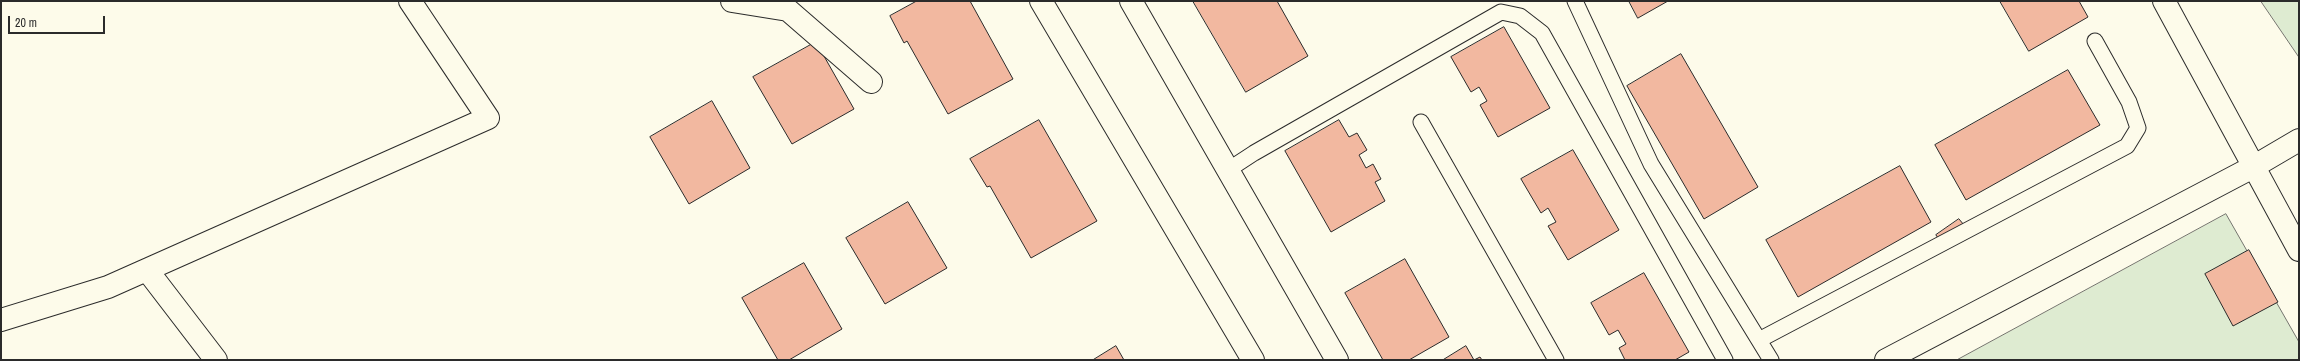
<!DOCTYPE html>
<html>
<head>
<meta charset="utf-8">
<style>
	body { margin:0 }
	#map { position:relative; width:2300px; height:361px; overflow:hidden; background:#fdfbea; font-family:"Archivo Narrow",sans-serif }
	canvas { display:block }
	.frame { position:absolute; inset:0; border:2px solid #2b2b2b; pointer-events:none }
	.scale { position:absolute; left:8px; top:16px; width:97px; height:18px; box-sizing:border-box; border:2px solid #2b2b2b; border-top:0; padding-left:5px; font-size:12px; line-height:14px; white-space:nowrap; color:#2b2b2b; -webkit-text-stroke:3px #fdfbea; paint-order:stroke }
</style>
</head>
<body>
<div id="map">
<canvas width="2300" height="361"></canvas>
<div class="frame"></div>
<div class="scale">20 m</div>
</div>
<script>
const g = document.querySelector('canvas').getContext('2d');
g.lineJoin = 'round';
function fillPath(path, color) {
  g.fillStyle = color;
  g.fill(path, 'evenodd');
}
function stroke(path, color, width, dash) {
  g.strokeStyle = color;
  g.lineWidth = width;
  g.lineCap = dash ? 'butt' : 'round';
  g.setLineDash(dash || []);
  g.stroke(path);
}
const green = new Path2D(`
	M 2261,1 L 2299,1 L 2299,57 Z
	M 2226,214 L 2299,342 L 2299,360 L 1957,360 Z`);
fillPath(green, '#deebd1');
stroke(green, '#74746e', 1);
const building = new Path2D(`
	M 917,1 L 970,1 L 1013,79 L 948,114 L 907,41 L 904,43 L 890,16 Z
	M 1193,1 L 1277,1 L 1308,56 L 1246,92 Z
	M 1629,1 L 1668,1 L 1638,18 Z
	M 2000,1 L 2079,1 L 2088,17 L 2029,51 Z
	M 1504,27 L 1550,108 L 1498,137 L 1480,105 L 1487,101 L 1479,87 L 1471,92 L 1451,57 Z
	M 816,42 L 854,109 L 792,144 L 753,77 Z
	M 1681,54 L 1758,187 L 1704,219 L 1627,86 Z
	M 2068,70 L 2100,125 L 1966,200 L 1935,145 Z
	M 712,101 L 750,168 L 689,204 L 650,137 Z
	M 1039,120 L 1097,221 L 1031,258 L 990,186 L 987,187 L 970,159 Z
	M 1339,120 L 1349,137 L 1357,133 L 1367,150 L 1359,155 L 1366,168 L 1373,164 L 1381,179 L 1375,182 L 1385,201 L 1331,232 L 1285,151 Z
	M 1573,150 L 1619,230 L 1568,260 L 1548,226 L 1556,222 L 1548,208 L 1541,213 L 1521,179 Z
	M 1900,166 L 1931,222 L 1798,297 L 1766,240 Z
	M 908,202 L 947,268 L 885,304 L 846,238 Z
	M 1959,219 L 1964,225 L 1940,241 L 1936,235 Z
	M 2249,250 L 2278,302 L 2233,326 L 2205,274 Z
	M 1405,259 L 1449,337 L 1409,360 L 1383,360 L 1345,293 Z
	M 804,263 L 842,329 L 789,360 L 778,360 L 742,298 Z
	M 1644,273 L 1689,352 L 1675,360 L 1625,360 L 1619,348 L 1626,344 L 1618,330 L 1609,335 L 1591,303 Z
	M 1116,346 L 1124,360 L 1093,360 Z
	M 1466,346 L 1474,360 L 1480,357 L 1482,360 L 1443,360 Z`);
fillPath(building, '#f2b8a0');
stroke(building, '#2b2b2b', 1);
const service = new Path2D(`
	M 1575,1 L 1651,164 L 1771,360
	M 1421,122 L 1556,360
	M 1228,170 L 1254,153 L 1501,12 L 1520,16 L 1542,33 L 1725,360
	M 1759,340 L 2127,146 L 2138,128 L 2129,102 L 2095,41`);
const minor = new Path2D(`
	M 732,1 L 788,10 L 871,82
	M 2164,1 L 2299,250
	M 147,270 L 216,360
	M 1,320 L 108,287 L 488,118 L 410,1
	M 1886,360 L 2253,167 L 2299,140`);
const primary = new Path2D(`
	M 1041,1 L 1253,360
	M 1131,1 L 1337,360`);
stroke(service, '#2b2b2b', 17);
stroke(minor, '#2b2b2b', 24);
stroke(primary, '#2b2b2b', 24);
stroke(service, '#fdfbea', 15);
stroke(minor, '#fdfbea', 22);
stroke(primary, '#fdfbea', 22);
</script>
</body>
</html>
